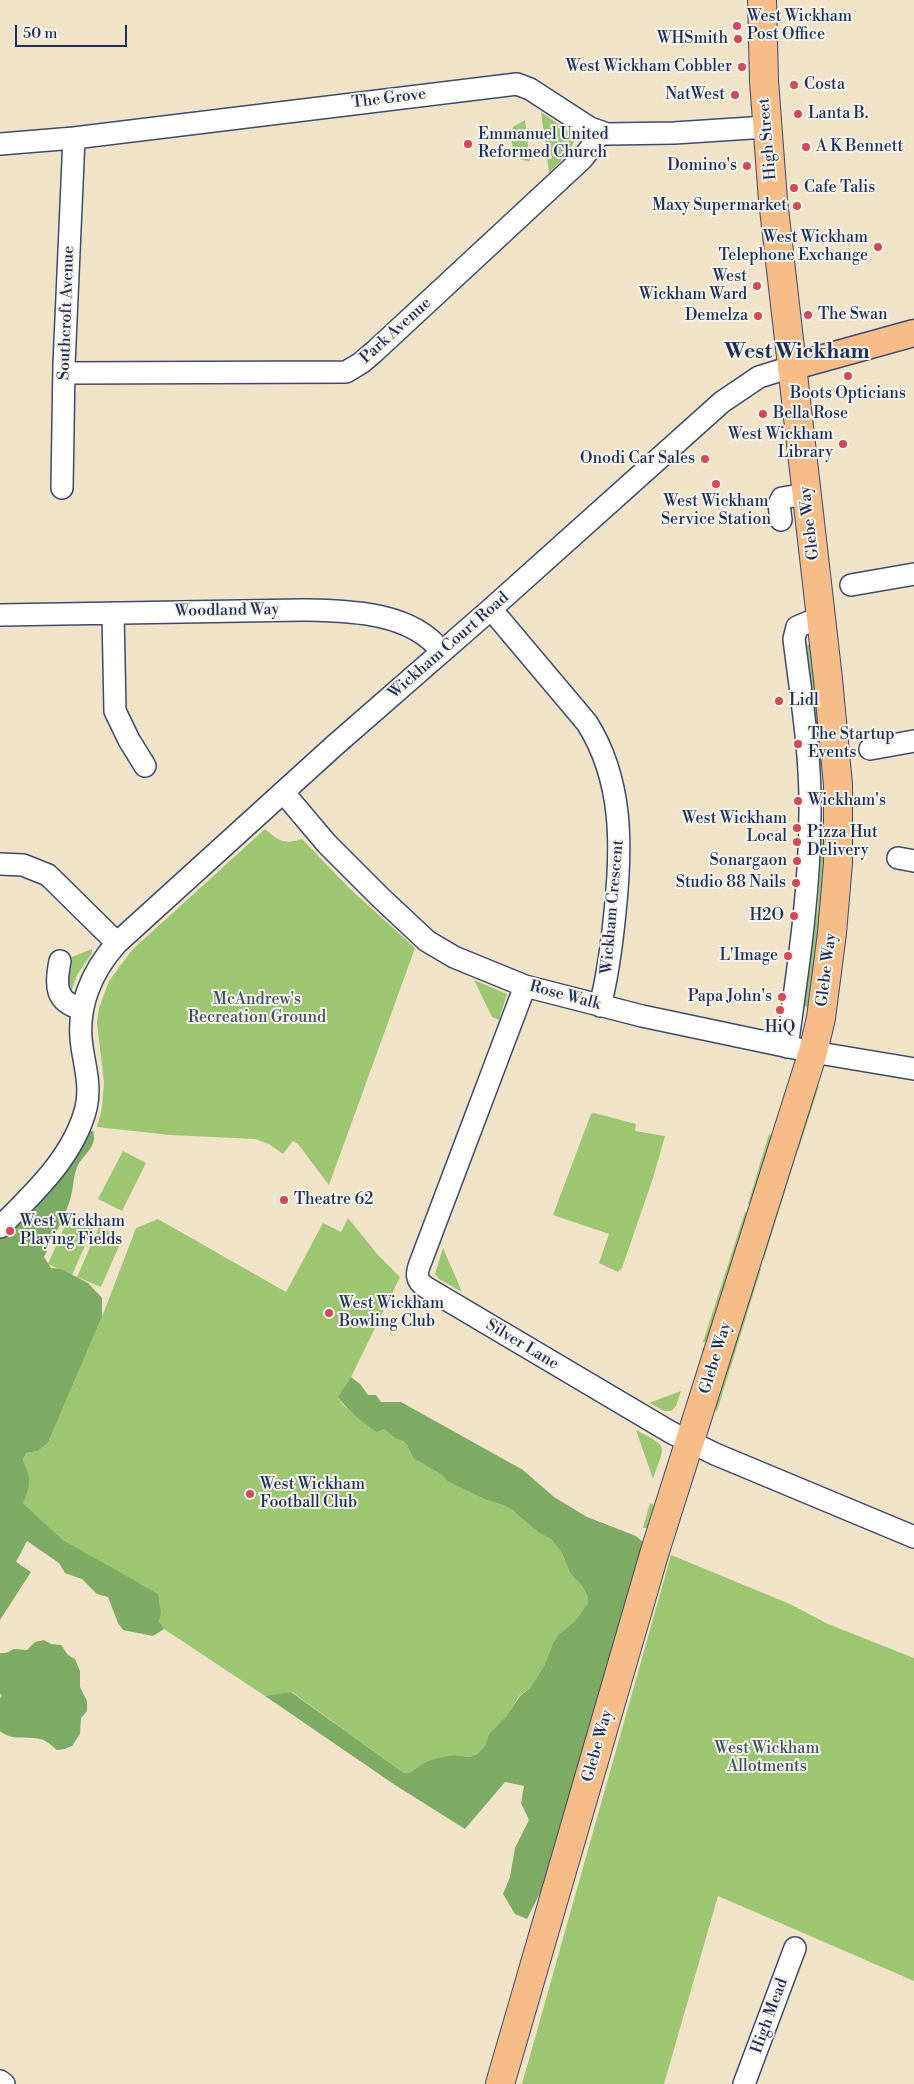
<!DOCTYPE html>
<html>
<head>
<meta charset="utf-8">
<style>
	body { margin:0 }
	#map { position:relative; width:914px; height:2084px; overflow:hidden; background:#f1e3c8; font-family:"Libre Bodoni",serif }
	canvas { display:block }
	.scale { position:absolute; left:15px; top:25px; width:112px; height:22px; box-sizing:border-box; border:2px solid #1b2f5e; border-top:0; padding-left:6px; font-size:15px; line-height:18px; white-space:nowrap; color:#1b2f5e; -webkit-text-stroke:4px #f7f3e8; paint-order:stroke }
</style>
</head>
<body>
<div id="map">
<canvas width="914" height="2084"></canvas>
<div class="scale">50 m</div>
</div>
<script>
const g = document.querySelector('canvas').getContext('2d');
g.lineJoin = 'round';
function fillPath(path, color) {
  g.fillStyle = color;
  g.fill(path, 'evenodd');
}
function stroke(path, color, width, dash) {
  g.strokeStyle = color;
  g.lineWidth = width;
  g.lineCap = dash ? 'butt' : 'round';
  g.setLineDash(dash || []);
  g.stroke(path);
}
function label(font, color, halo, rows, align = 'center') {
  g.font = font + ' "Libre Bodoni",serif';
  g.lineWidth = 4;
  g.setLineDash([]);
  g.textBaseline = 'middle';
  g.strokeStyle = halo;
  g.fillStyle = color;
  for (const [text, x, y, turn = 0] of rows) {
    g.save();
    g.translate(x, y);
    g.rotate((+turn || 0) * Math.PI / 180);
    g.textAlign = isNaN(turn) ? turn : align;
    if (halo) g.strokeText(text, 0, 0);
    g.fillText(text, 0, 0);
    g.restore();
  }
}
fillPath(new Path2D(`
	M 541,112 L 567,130 L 574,141 L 569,153 L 549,173 Z
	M 525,120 L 530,161 L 522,160 L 515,155 L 510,136 L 513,127 Z
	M 812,644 L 823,765 L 818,766 L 807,645 Z
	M 265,829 C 279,841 284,845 302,839 L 349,888 L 415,948 L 329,1185 L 298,1144 L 293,1141 L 283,1154 L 269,1144 L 255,1139 L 170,1135 L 97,1127 L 102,1108 L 104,1082 L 97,1023 L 99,1008 L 109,981 L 132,950 Z
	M 822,834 L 827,834 L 827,858 L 809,1007 L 804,1006 L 818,904 Z
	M 92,949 L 92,953 L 77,975 L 71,992 L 65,989 L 72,964 L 72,957 Z
	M 474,980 L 507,994 L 499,1020 L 492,1017 Z
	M 815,1085 L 819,1086 L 798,1151 L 793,1149 Z
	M 594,1113 L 636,1124 L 635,1131 L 665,1136 L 653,1178 L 622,1268 L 618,1272 L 599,1263 L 609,1234 L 553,1215 L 591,1114 Z
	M 769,1134 L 773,1137 L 752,1205 L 748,1204 Z
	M 123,1151 L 146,1163 L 122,1211 L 98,1199 Z
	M 790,1157 L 795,1159 L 764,1259 L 759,1257 Z
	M 745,1212 L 750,1213 L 709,1342 L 703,1342 Z
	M 70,1214 L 94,1225 L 72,1275 L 48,1264 Z
	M 348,1218 L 378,1255 L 400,1277 L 351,1377 L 338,1398 L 343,1405 L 370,1428 L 384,1429 L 396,1439 L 403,1441 L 407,1445 L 413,1458 L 442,1475 L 447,1481 L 486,1500 L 503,1505 L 512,1510 L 539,1533 L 551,1539 L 562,1553 L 570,1573 L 582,1586 L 588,1597 L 588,1603 L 575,1621 L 559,1634 L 553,1643 L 544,1666 L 530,1688 L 519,1696 L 507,1715 L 489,1734 L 485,1746 L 477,1754 L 470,1757 L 454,1755 L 422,1764 L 411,1772 L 404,1773 L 292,1692 L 265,1696 L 164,1629 L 159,1621 L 92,1557 L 63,1540 L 23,1503 L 23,1460 L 26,1453 L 38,1451 L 48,1443 L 102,1317 L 136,1228 L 158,1219 L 286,1292 L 323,1223 L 341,1232 Z
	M 99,1227 L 123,1237 L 101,1287 L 77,1277 Z
	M 443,1248 L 462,1292 L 439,1279 L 435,1274 Z
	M 755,1267 L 761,1269 L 717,1411 L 713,1409 Z
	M 681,1391 L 676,1406 L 671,1411 L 664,1411 L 649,1403 Z
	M 636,1430 C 670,1448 665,1444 653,1479 Z
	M 650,1503 L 654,1505 L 647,1528 L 643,1528 Z
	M 671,1555 L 790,1604 L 828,1624 L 914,1658 L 914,1981 L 718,1896 L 664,2084 L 522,2084 Z`), '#9cc672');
fillPath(new Path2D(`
	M 89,1131 L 93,1131 C 98,1146 84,1154 78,1165 C 73,1176 74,1185 71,1196 C 67,1214 52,1239 44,1257 L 51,1268 L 61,1269 L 88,1283 L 102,1298 L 102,1317 L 48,1443 L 38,1451 L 26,1453 L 23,1460 C 31,1479 31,1484 23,1503 L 63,1540 L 158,1594 L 161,1613 L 159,1621 L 164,1629 L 153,1636 L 123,1630 L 118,1623 L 108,1597 L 97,1594 L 82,1579 L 65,1573 L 59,1563 L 27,1541 L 16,1562 L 31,1572 L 0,1620 L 0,1238 L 33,1206 Z
	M 351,1377 L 360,1384 L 368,1395 L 376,1395 L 381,1402 L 401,1402 L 523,1470 L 554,1497 L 587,1517 L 636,1536 L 644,1543 L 544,1885 L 527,1919 L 515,1914 L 503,1894 L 510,1877 L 515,1848 L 529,1820 L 521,1803 L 524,1786 L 505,1782 L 465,1829 L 395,1785 L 265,1696 L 291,1692 L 404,1773 L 411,1772 L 422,1764 L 434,1759 L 454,1755 L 470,1757 L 477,1754 L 485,1746 L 489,1734 L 507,1715 L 520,1696 L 530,1688 L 544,1666 L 553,1643 L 559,1634 L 575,1621 L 588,1603 L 588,1597 L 582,1586 L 570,1573 L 562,1553 L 551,1539 L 539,1533 L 512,1510 L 503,1505 L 486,1500 L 447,1481 L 442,1475 L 413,1458 L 407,1445 L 403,1441 L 396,1439 L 384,1429 L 377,1432 C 366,1426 345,1408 338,1397 Z
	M 44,1640 L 51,1644 L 61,1645 L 68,1655 L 75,1659 L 80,1671 L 80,1687 L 87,1701 L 87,1711 L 81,1718 L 80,1734 L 72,1746 L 65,1749 L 57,1750 C 52,1746 46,1740 40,1739 C 26,1736 12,1741 0,1731 L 0,1698 L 2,1695 L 0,1694 L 0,1653 L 6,1653 L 14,1649 L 27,1650 L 35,1642 Z`), '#7dab64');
const minor = new Path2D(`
	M 0,144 L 74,138 L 517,84 L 530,89 L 590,128 L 607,134 L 674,133 L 767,127
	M 64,373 L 346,372 L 361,363 L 374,352 L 582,159 L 590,149 L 600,132
	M 62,488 L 64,365 L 74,138
	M 781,520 L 779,504 L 782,498 L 806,494
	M 851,585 L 914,574
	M 491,609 L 587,723 C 623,780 622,846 615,912 C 612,943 608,975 600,1006
	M 113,613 L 115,711 L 129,740 L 145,766
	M 0,615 L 302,610 C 348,611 411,611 442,652
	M 870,749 L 914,741
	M 283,792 L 327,844 L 381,898 L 427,941 L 454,957 L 525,986 L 642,1016 L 813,1052 L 914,1069
	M 898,858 L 914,861
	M 0,864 L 23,865 L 48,875 L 117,943
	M 60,961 C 55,986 55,1002 82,1009
	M 525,986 L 421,1261 C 416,1273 415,1281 427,1288 L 672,1433 L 715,1454 L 914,1537
	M 787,1047 C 798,969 810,891 810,813 C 811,754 801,696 794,639 L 797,627 L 809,622 L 821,619
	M 0,1227 C 34,1193 74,1156 86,1108 C 91,1087 85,1067 82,1047 C 76,1008 91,972 117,943 L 334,746 L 491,609 L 722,402 L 759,377 L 791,367
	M 0,2081 L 4,2084
	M 744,2084 L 795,1948`);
const major = new Path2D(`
	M 791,367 L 914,333`);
const highway = new Path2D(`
	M 500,2084 L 655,1551 L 813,1052 L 821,1018 L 832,933 L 838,863 L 838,785 L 828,679 L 773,200 L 764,81 L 762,0`);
stroke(minor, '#3b4a6e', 24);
stroke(major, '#3b4a6e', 29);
stroke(highway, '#3b4a6e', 30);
stroke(minor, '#fff', 21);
stroke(major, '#f7bd88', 26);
stroke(highway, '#f7bd88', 28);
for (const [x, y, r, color] of [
	[737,26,5,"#d1495b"],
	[738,39,5,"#d1495b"],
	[742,67,5,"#d1495b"],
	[794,85,5,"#d1495b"],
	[735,95,5,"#d1495b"],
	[798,114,5,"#d1495b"],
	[468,144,5,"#d1495b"],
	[806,147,5,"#d1495b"],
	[747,166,5,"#d1495b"],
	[794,188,5,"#d1495b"],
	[797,206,5,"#d1495b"],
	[878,247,5,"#d1495b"],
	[757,286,5,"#d1495b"],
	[808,315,5,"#d1495b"],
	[758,316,5,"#d1495b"],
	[848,376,5,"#d1495b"],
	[763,414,5,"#d1495b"],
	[843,444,5,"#d1495b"],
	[705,459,5,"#d1495b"],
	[716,484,5,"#d1495b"],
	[779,701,5,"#d1495b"],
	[798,744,5,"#d1495b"],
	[798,801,5,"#d1495b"],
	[797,828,5,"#d1495b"],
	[797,842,5,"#d1495b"],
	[797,861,5,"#d1495b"],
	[796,883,5,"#d1495b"],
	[794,916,5,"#d1495b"],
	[788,956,5,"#d1495b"],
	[782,997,5,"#d1495b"],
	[780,1010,5,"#d1495b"],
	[284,1200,5,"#d1495b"],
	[10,1231,5,"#d1495b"],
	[329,1313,5,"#d1495b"],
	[250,1494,5,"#d1495b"]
]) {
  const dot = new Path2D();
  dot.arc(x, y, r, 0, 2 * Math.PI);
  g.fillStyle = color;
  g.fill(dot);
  stroke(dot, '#f7f3e8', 2);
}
label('16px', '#1b2f5e', '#f7f3e8', [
	["West Wickham",747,17],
	["Post Office",747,35],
	["WHSmith",728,39,"right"],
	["West Wickham Cobbler",732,67,"right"],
	["Costa",804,85],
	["NatWest",725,95,"right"],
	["Lanta B.",808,114],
	["Emmanuel United",478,135],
	["Reformed Church",478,153],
	["A K Bennett",816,147],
	["Domino's",737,166,"right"],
	["Cafe Talis",804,188],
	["Maxy Supermarket",787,206,"right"],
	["West Wickham",868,238,"right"],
	["Telephone Exchange",868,256,"right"],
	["West",747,277,"right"],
	["Wickham Ward",747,295,"right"],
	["The Swan",818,315],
	["Demelza",748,316,"right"],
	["Boots Opticians",848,394,"center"],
	["Bella Rose",773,414],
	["West Wickham",833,435,"right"],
	["Library",833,453,"right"],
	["Onodi Car Sales",695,459,"right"],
	["West Wickham",716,502,"center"],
	["Service Station",716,520,"center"],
	["Lidl",789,701],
	["The Startup",808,735],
	["Events",808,753],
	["Wickham's",808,801],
	["West Wickham",787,819,"right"],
	["Local",787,837,"right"],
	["Pizza Hut",807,833],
	["Delivery",807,851],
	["Sonargaon",787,861,"right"],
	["Studio 88 Nails",786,883,"right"],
	["H2O",784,916,"right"],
	["L'Image",778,956,"right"],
	["Papa John's",772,997,"right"],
	["HiQ",780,1028,"center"],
	["Theatre 62",294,1200],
	["West Wickham",20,1222],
	["Playing Fields",20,1240],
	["West Wickham",339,1304],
	["Bowling Club",339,1322],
	["West Wickham",260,1485],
	["Football Club",260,1503]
], 'left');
label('16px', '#1b2f5e', '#f7f3e8', [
	["The Grove",389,99,-7],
	["High Street",768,139,-95],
	["Southcroft Avenue",67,313,-88],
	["Park Avenue",396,331,-42],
	["Glebe Way",810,523,-97],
	["Woodland Way",227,611,-1],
	["Wickham Court Road",449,646,-41],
	["Wickham Crescent",613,907,-85],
	["Glebe Way",827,970,-83],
	["Rose Walk",565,996,15],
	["Silver Lane",522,1345,31],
	["Glebe Way",716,1358,-73],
	["Glebe Way",598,1746,-74],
	["High Mead",770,2016,-70]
]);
label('16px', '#3b5563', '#f7f3e8', [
	["McAndrew's",257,1000],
	["Recreation Ground",257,1018],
	["West Wickham",767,1749],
	["Allotments",767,1767]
]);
label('bold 21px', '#1b2f5e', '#f7f3e8', [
	["West Wickham",797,353]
]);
</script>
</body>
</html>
